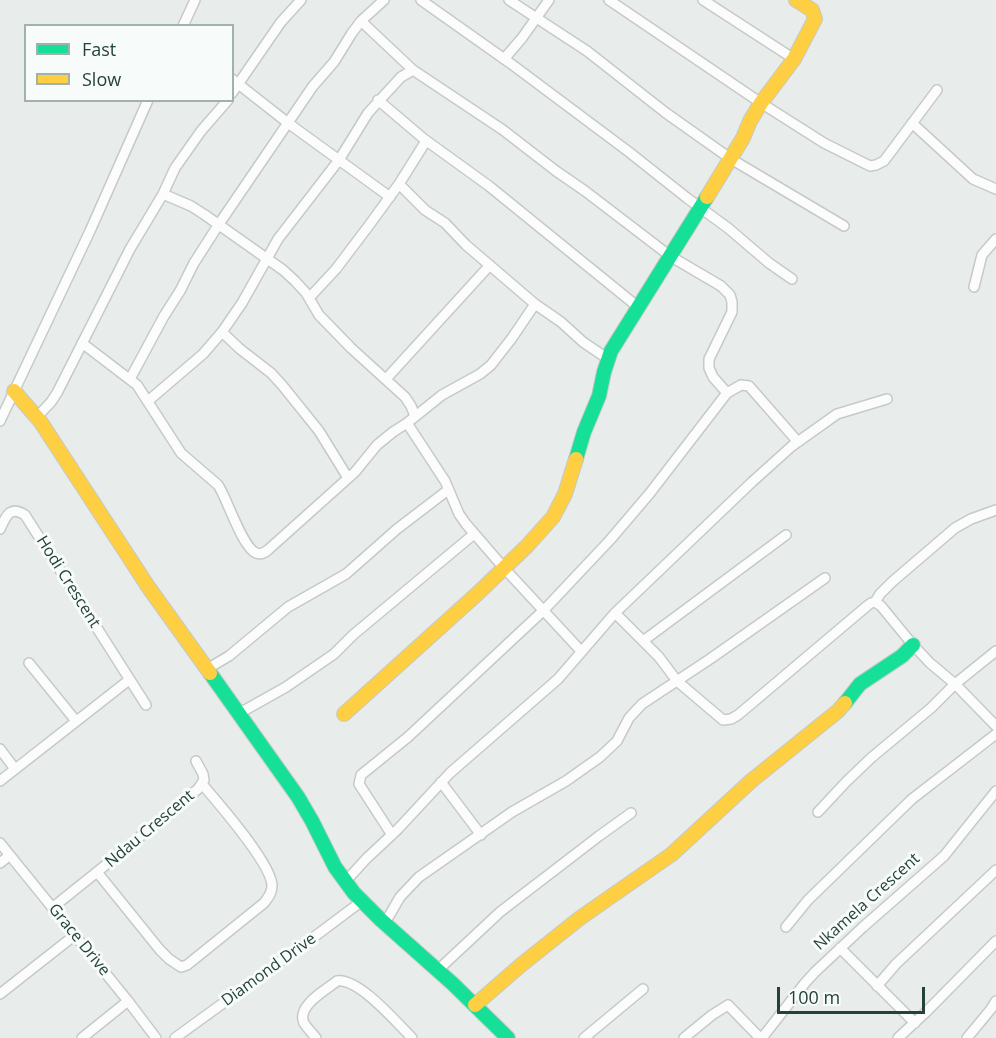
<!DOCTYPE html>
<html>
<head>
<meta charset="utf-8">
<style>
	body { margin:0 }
	#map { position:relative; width:996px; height:1038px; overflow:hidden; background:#e8edeb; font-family:"Open Sans",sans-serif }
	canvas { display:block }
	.legend { position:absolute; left:24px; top:24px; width:210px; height:78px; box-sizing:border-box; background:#f7fbf9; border:2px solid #a3b1ad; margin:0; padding:8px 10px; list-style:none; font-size:18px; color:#24423a }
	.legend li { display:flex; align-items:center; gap:12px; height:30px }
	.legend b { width:30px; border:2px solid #a3b1ad }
	.scale { position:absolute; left:777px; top:987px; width:148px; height:27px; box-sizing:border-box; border:3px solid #24423a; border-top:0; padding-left:8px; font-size:18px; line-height:21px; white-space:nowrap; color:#24423a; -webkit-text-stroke:4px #f7fbf9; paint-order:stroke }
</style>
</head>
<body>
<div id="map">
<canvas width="996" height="1038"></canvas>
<ul class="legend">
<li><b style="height:8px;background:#16e098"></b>Fast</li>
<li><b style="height:8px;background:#ffcf43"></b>Slow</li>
</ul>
<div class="scale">100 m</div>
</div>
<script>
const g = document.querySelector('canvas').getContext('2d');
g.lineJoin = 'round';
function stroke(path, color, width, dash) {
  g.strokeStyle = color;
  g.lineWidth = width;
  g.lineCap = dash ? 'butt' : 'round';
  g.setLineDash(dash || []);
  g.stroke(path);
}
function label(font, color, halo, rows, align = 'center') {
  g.font = font + ' "Open Sans",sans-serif';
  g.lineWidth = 6;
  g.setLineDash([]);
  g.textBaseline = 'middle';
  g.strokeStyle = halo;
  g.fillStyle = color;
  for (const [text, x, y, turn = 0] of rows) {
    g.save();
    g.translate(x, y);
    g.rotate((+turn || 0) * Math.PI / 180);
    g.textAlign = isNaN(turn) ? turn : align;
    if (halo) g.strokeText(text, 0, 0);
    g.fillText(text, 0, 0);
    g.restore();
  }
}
const street = new Path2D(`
	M 421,0 L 510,63 L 629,152 L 687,198 L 728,228 L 769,263 L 792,279
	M 509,0 L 587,51 L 666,113 L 731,159 L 844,226
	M 609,0 L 761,103 L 824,143 L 870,166 L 876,165 L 884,161 L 937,90
	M 703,0 L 794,59
	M 361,21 L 413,70 L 503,130 L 556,171 L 585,191 L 670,256 L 721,286 L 730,295 L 732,302 L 732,312 L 709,359 L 709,368 L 713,377 L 727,393
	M 183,26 L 195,0
	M 504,59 L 522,38 L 549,0
	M 232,79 L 288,123 L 390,197
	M 232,93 L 281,22 L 301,0
	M 378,100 L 424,139 L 489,186 L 638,307
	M 912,123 L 973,179 L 996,189
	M 399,184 L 425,210 L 445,223 L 466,245 L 535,304 L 561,322 L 583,342 L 608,359
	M 163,194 L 191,206 L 205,215 L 283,270 L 295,281 L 306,293 L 319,315 L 351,348 L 405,397 L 411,406 L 415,416
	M 974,287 L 982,255 L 996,239
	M 309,298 L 336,269 L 370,224 L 399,184 L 426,141
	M 535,304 L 512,338 L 491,365 L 480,374 L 442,395 L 407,423 L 445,481 L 459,514 L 466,524 L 504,568 L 581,651
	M 222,332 L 240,349 L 271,373 L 282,385 L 319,431 L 348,478
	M 82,343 L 137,385 L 181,453 L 218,485 C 227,498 242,547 256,553 C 261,555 266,552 269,549 L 355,472 L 377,445 L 393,432 L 407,423
	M 130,379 L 164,316 L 180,291 L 194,263 L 219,224 L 313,86 L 334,62 L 352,33 L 361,21 L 384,0
	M 386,379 L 490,265
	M 148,401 L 203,354 L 222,332 L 242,303 L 278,239 L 339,160 L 368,113 L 401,77 L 413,70
	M 37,417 L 51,402 L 57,393 L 130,249 L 163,194 L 175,168 L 201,131 L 228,100
	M 0,421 L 90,231 L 148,100
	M 0,529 C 6,516 10,505 25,515 L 146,705
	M 875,602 L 880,594 L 892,582 L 955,528 L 971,519 L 996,510
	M 615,613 L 659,657 L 677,681 L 723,720 L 731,719 L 738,715 L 867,606 L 871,603 L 875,602 L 881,606 L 913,645 L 930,663 L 955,684 L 996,726
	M 643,641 L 786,535
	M 29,663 L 76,721
	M 207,669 L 229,656 L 288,607 L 346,574 L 397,529 L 448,490
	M 238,714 L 286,687 L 334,654 L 353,635 L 474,534
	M 0,749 L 15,769
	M 0,781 L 129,680
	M 441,782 L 481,835
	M 818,812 L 846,782 L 871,758 L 931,708 L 955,684 L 996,651
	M 392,835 L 359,784 L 361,775 L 408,737 L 544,610 L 610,540 L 650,493 L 727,393 L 741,385 L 749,386 L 798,442
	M 0,843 L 128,1001 L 156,1038
	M 0,863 L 10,855
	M 97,872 L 160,950 L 169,959 L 181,967 L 187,965 L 264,903 C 268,898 272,893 272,886 C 272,864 218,803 202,784
	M 345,882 L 366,859 L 398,829 L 450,773 L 558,679 L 615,613 L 752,482 L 792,446 L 837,414 L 887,399
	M 52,908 L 97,872 L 198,789 L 204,780 L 203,774 L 196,761
	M 385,923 L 400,897 L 419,877 L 512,812 L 566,781 L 600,757 L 617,741 L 629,718 L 642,704 L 710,659 L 825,578
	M 786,927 L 808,900 L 912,799 L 996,734
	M 840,948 L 915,1023
	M 438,970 L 500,912 L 599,836 L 631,813
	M 877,986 L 896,964 L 996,870
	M 0,994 L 75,935
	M 82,1038 L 128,1001
	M 175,1038 L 306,943 L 362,901
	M 316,1038 C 312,1033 307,1028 304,1023 C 296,1006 326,990 337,981 C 359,978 397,1023 412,1038
	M 584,1038 L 643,989
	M 684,1038 L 712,1015 L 728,1005 L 760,1038
	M 762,1038 L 805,983 L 815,972 L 863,927 L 944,856 L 996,791
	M 898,1038 L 926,1012 L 996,941
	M 967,1038 L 991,1009 L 996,1001`);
const fast = new Path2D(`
	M 576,459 L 584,432 L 599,396 L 604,372 L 611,351 L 707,197
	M 210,673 L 298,797 L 312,821 L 335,867 L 354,893 L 381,920 L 453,984 L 508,1038
	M 845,703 L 860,684 L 902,656 L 913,645`);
const slow = new Path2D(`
	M 707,197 L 743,138 L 750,121 L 761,103 L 794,59 L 815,19 L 812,10 L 796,0
	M 14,391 L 40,421 L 149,588 L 210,673
	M 344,714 L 477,594 L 527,546 L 553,517 L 565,494 L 576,459
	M 475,1005 L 521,965 L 580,918 L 672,854 L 751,781 L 838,711 L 845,703`);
stroke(street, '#c5cac8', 12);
stroke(fast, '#c3cbc8', 16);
stroke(slow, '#c3cbc8', 16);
stroke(street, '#fcfcfc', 9);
stroke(fast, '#16e098', 14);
stroke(slow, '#ffcf43', 14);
label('16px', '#24423a', '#f7fbf9', [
	["Hodi Crescent",68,582,58],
	["Ndau Crescent",150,829,-40],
	["Nkamela Crescent",867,902,-42],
	["Grace Drive",79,940,51],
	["Diamond Drive",269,970,-36]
]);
</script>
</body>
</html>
